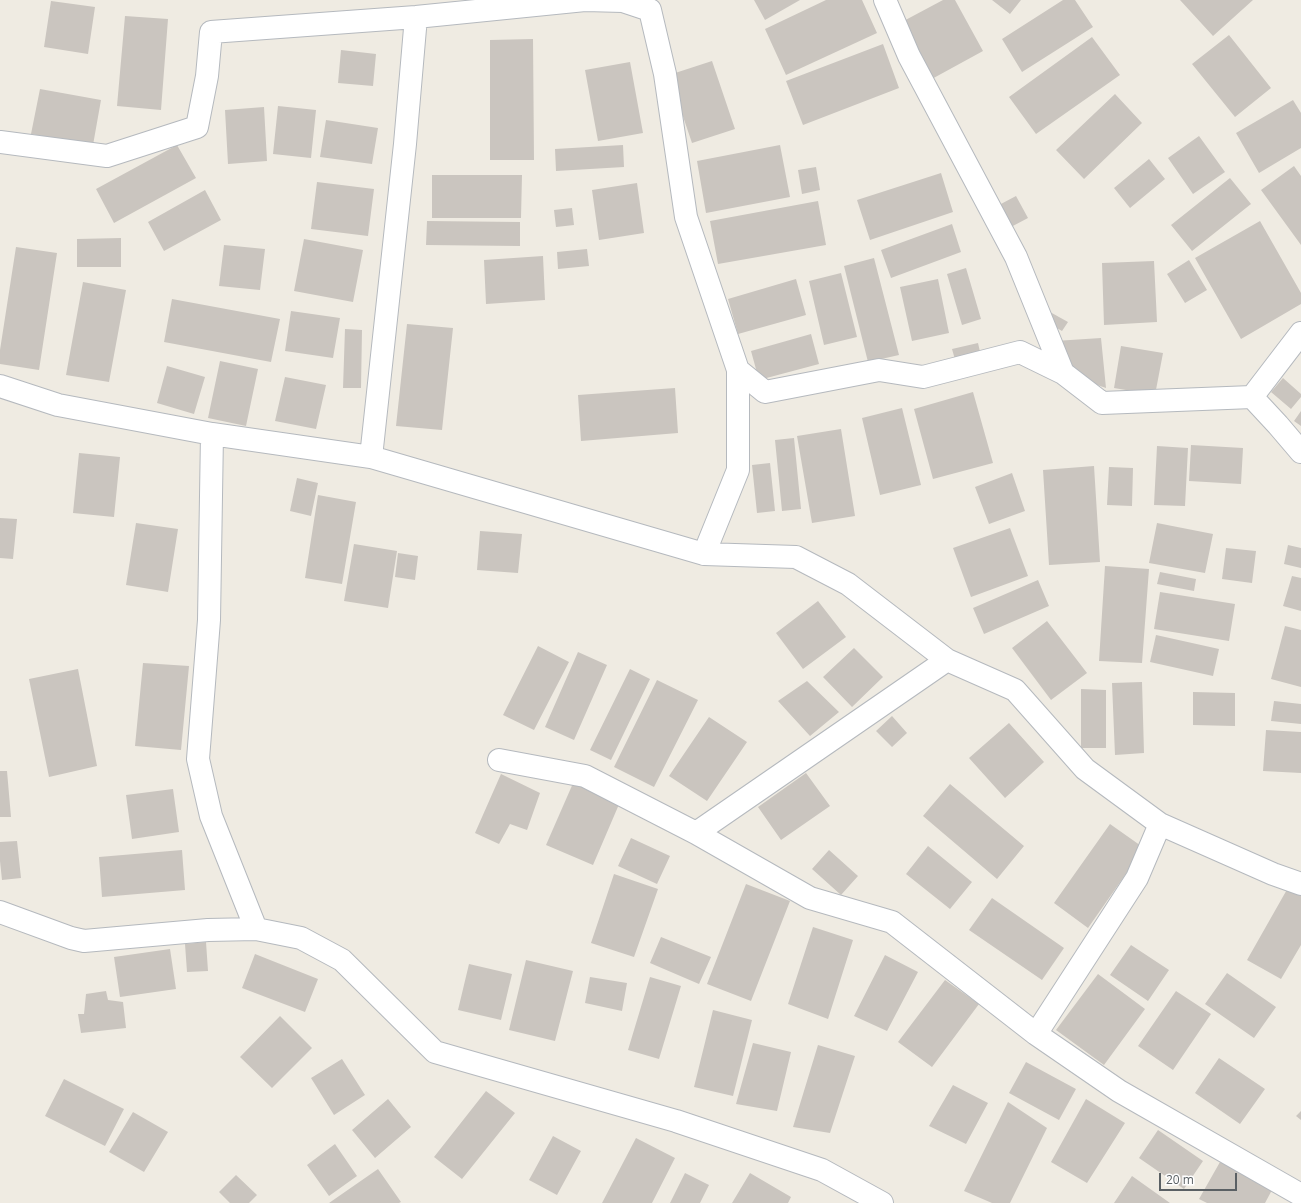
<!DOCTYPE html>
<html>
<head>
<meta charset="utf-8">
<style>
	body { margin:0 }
	#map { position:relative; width:1301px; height:1203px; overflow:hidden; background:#efebe2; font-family:"Open Sans",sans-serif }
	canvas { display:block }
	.scale { position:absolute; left:1159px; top:1173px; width:78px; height:18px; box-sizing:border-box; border:2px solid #5a6064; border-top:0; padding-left:5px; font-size:12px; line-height:14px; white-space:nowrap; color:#5a6064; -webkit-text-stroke:3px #fff; paint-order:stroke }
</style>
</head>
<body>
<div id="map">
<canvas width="1301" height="1203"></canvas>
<div class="scale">20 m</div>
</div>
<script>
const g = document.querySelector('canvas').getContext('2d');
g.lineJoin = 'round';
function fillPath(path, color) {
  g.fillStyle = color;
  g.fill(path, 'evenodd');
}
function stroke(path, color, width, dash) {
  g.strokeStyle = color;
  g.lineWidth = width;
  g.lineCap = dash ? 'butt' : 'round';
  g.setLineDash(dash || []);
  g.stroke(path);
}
fillPath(new Path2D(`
	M 754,0 L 800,0 L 765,20 Z
	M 826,0 L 862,0 L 877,33 L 786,75 L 765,29 Z
	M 943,0 L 955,0 L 983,51 L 930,80 L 898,24 Z
	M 992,0 L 1021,0 L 1010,14 Z
	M 1063,0 L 1075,0 L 1093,27 L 1022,72 L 1002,39 Z
	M 1180,0 L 1253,0 L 1213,36 Z
	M 51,1 L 95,7 L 88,54 L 44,47 Z
	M 125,16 L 168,19 L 161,110 L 117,106 Z
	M 1229,35 L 1271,88 L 1235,117 L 1192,64 Z
	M 1092,37 L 1120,75 L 1036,134 L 1009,97 Z
	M 533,39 L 534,160 L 490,160 L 490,40 Z
	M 883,44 L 899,88 L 803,125 L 786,81 Z
	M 341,50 L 376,54 L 373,86 L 338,83 Z
	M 712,61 L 735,129 L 692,143 L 669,75 Z
	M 630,62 L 643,133 L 598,141 L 585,70 Z
	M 40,89 L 101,100 L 93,145 L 31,134 Z
	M 1115,94 L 1142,123 L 1084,179 L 1056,150 Z
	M 1293,100 L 1301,113 L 1301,148 L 1259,173 L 1236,133 Z
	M 278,106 L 316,110 L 311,158 L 273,154 Z
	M 264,107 L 267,161 L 228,164 L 225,110 Z
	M 326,120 L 378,128 L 372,164 L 320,157 Z
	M 1199,136 L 1225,172 L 1193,194 L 1168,158 Z
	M 177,145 L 196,178 L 114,223 L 96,189 Z
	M 623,145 L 624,167 L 556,171 L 555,149 Z
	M 780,145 L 790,197 L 706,213 L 697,161 Z
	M 1149,159 L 1165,179 L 1130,208 L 1114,188 Z
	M 1294,166 L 1301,176 L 1301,245 L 1261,190 Z
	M 816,167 L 820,190 L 802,194 L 798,170 Z
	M 941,173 L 953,212 L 870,240 L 857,200 Z
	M 432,175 L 522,175 L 521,218 L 432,218 Z
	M 1230,178 L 1251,204 L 1192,251 L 1171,225 Z
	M 317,182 L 374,189 L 368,236 L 311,229 Z
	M 637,183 L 644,233 L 599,240 L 592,190 Z
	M 205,190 L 221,220 L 164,251 L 148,222 Z
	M 1016,196 L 1028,218 L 1009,228 L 999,205 Z
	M 818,201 L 826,245 L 718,264 L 710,221 Z
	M 572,208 L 574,225 L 556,227 L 554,210 Z
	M 427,221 L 520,222 L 520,246 L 426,245 Z
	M 1260,221 L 1301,293 L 1301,304 L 1241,339 L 1195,258 Z
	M 952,224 L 961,252 L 891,278 L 881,250 Z
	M 121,238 L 121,267 L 77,267 L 77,239 Z
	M 304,239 L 363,250 L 353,302 L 294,291 Z
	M 224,245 L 265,249 L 260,290 L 219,286 Z
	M 16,247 L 57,253 L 39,370 L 0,364 L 0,350 Z
	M 587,249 L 589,266 L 558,269 L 557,252 Z
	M 543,256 L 545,300 L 486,304 L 484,260 Z
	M 874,258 L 899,355 L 868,362 L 844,266 Z
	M 1189,260 L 1207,290 L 1185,303 L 1167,274 Z
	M 1154,261 L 1157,322 L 1104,325 L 1102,263 Z
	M 966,268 L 981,319 L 962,325 L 947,274 Z
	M 841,273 L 857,337 L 824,345 L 809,281 Z
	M 796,279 L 806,315 L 738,334 L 728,299 Z
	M 938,279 L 949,333 L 912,341 L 900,287 Z
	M 83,282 L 126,290 L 109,382 L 66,375 Z
	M 172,299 L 280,319 L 271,362 L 164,342 Z
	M 291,311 L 340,318 L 333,358 L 285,351 Z
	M 1050,312 L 1068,322 L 1062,331 L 1045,321 Z
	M 407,324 L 453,328 L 442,430 L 396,426 Z
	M 345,329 L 362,330 L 361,388 L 343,388 Z
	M 811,334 L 819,364 L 759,380 L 751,351 Z
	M 1101,338 L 1106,388 L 1068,375 L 1055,341 Z
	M 978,343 L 981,356 L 956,363 L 952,349 Z
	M 1121,346 L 1163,353 L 1155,395 L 1114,388 Z
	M 220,361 L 258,369 L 246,426 L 208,418 Z
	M 167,366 L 205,377 L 194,414 L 157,403 Z
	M 285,377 L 326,385 L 316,429 L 275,421 Z
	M 1283,378 L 1301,394 L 1301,397 L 1291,409 L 1271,392 Z
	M 675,388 L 678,433 L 581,441 L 578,395 Z
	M 973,392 L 993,463 L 933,479 L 914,409 Z
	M 902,408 L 921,485 L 880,495 L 862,418 Z
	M 1301,411 L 1301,426 L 1294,421 Z
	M 841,429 L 855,516 L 812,523 L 797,436 Z
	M 794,438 L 801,509 L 782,511 L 775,440 Z
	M 1191,445 L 1243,448 L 1241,484 L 1189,481 Z
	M 1157,446 L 1188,448 L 1185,506 L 1154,505 Z
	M 79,453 L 120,457 L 114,517 L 73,513 Z
	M 770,463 L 775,511 L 757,513 L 752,465 Z
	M 1094,466 L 1100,562 L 1049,565 L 1043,470 Z
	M 1109,467 L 1133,468 L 1132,506 L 1107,505 Z
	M 1012,473 L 1025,511 L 989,524 L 975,487 Z
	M 297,478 L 318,483 L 311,516 L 290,511 Z
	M 318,495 L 356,502 L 342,584 L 305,578 Z
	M 0,518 L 17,519 L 13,559 L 0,558 Z
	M 136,523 L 178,529 L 168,592 L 126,585 Z
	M 1157,523 L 1213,534 L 1205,573 L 1149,563 Z
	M 1010,528 L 1028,576 L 971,597 L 953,548 Z
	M 480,531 L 522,534 L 518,573 L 477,570 Z
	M 354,544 L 397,551 L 388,608 L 344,601 Z
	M 1288,545 L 1301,548 L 1301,568 L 1284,564 Z
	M 1226,548 L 1256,551 L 1252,583 L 1222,579 Z
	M 398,553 L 418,556 L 415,580 L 395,577 Z
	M 1105,566 L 1149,569 L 1142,663 L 1099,661 Z
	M 1160,572 L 1196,579 L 1194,591 L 1157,584 Z
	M 1292,576 L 1301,578 L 1301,611 L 1283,606 Z
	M 1038,580 L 1049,606 L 984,634 L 973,608 Z
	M 1160,592 L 1235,604 L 1229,641 L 1154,629 Z
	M 818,601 L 846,637 L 803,669 L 776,633 Z
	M 1047,621 L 1087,673 L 1051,700 L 1012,648 Z
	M 1285,626 L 1301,630 L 1301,687 L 1271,679 Z
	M 1156,635 L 1219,649 L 1213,676 L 1150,662 Z
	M 538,646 L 569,662 L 534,730 L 503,715 Z
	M 854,648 L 883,677 L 852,707 L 823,677 Z
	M 578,652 L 607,665 L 574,740 L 545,727 Z
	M 143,663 L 189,666 L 181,750 L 135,746 Z
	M 78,669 L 97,766 L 49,777 L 29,679 Z
	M 630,669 L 650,679 L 611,760 L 590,750 Z
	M 657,680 L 698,700 L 654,787 L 614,767 Z
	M 807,681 L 839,712 L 810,736 L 778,701 Z
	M 1142,682 L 1144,753 L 1115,755 L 1112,683 Z
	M 1081,689 L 1106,690 L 1106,748 L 1081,748 Z
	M 1193,692 L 1235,693 L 1235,726 L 1193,725 Z
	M 1274,701 L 1301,704 L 1301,724 L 1271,721 Z
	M 892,716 L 907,733 L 892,747 L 876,731 Z
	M 709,717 L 747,742 L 707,801 L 669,776 Z
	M 1009,723 L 1044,762 L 1005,798 L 969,758 Z
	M 1266,730 L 1301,732 L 1301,773 L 1263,771 Z
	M 0,771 L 7,771 L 11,817 L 0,817 Z
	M 806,773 L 830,806 L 781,840 L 758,807 Z
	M 501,774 L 540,793 L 527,830 L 510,824 L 499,844 L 475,833 Z
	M 574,781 L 620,802 L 593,865 L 546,845 Z
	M 950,784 L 1024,846 L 997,879 L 923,816 Z
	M 173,789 L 179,832 L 132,839 L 126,795 Z
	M 1110,824 L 1144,848 L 1088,928 L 1054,903 Z
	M 631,838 L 670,856 L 657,884 L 618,866 Z
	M 17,841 L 21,878 L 2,880 L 0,861 L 0,842 Z
	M 928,846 L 972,882 L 950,909 L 906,874 Z
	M 182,850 L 185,890 L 102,897 L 99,857 Z
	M 829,850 L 858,876 L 841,895 L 812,869 Z
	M 614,874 L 658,889 L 634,957 L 591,943 Z
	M 746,884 L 790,901 L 751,1001 L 707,984 Z
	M 1289,886 L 1301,893 L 1301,945 L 1281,979 L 1247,960 Z
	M 992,898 L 1064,948 L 1042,980 L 969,930 Z
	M 813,927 L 853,940 L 828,1019 L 788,1004 Z
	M 661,937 L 711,957 L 699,984 L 650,963 Z
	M 206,942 L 208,971 L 187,972 L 185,944 Z
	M 1131,945 L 1169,970 L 1148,1001 L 1110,975 Z
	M 170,949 L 176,989 L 120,997 L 114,957 Z
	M 255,954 L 318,979 L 305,1012 L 242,988 Z
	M 885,955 L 918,972 L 887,1031 L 854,1016 Z
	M 526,960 L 573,971 L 555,1041 L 509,1030 Z
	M 469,964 L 512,974 L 501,1020 L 458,1010 Z
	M 1227,973 L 1276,1007 L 1254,1038 L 1205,1004 Z
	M 1098,974 L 1145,1009 L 1104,1065 L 1056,1030 Z
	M 590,977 L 627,983 L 622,1011 L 585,1003 Z
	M 650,977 L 681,986 L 659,1059 L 628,1050 Z
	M 945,980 L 979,1004 L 932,1067 L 898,1042 Z
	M 106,991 L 108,1000 L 123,1002 L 126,1028 L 81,1033 L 78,1014 L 84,1014 L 86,994 Z
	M 1176,991 L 1211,1014 L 1173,1070 L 1138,1046 Z
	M 713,1010 L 752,1020 L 733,1096 L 694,1087 Z
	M 280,1016 L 312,1048 L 272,1088 L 240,1057 Z
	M 753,1043 L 791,1052 L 777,1111 L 736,1104 Z
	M 818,1045 L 855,1056 L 830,1133 L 793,1127 Z
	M 1219,1058 L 1265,1089 L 1240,1124 L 1195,1093 Z
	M 342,1059 L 365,1095 L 334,1115 L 311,1078 Z
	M 1026,1062 L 1076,1089 L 1059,1120 L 1009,1093 Z
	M 64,1079 L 124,1109 L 105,1146 L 45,1116 Z
	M 953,1085 L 988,1103 L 966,1144 L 929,1126 Z
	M 486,1091 L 515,1113 L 462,1179 L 434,1157 Z
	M 388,1099 L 411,1127 L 375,1158 L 352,1130 Z
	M 1086,1099 L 1125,1123 L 1087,1183 L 1051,1162 Z
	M 1008,1102 L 1047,1128 L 1010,1203 L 992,1203 L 964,1191 Z
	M 1301,1111 L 1301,1120 L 1296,1116 Z
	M 133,1112 L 168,1132 L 144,1172 L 109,1152 Z
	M 1158,1130 L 1203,1161 L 1184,1189 L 1139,1158 Z
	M 553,1136 L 581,1151 L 557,1195 L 529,1180 Z
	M 636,1138 L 675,1158 L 652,1203 L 602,1203 Z
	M 335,1144 L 357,1176 L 329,1196 L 307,1165 Z
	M 1220,1162 L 1272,1190 L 1265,1203 L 1207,1203 L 1199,1199 Z
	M 378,1169 L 401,1202 L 399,1203 L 329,1203 Z
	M 685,1173 L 709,1185 L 700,1203 L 670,1203 Z
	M 750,1173 L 791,1197 L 788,1203 L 732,1203 Z
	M 236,1175 L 257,1195 L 249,1203 L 230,1203 L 219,1192 Z
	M 1132,1176 L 1170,1203 L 1114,1203 Z`), '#cac5bf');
const street = new Path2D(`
	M 885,0 L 909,56 L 1016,257 L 1063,373
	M 0,142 L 107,156 L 197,127 L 207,76 L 211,32 L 416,17 L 585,0 L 623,1 L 650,10 L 665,74 L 686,217 L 738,370 L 738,470 L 704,554
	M 738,370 L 765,392 L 879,370 L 923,377 L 1020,352 L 1063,373 L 1102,403 L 1252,397 L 1278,425 L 1301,452
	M 0,386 L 58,405 L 212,434 L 371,457 L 704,554 L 796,557 L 848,584 L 947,660 L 1015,690 L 1085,769 L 1160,824 L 1273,874 L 1301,884
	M 1252,397 L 1301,333
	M 212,434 L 209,620 L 198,759 L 211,816 L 256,929
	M 371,457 L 405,144 L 416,17
	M 499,760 L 585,776 L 696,833 L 810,898 L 892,922 L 1036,1034 L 1119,1091 L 1301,1195
	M 696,833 L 947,660
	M 0,912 L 71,938 L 84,941 L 208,930 L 256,929 L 301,938 L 342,960 L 435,1052 L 676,1121 L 822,1170 L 882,1203
	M 1036,1034 L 1137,878 L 1160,824`);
stroke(street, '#b5b9be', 24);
stroke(street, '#fff', 22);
</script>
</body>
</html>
